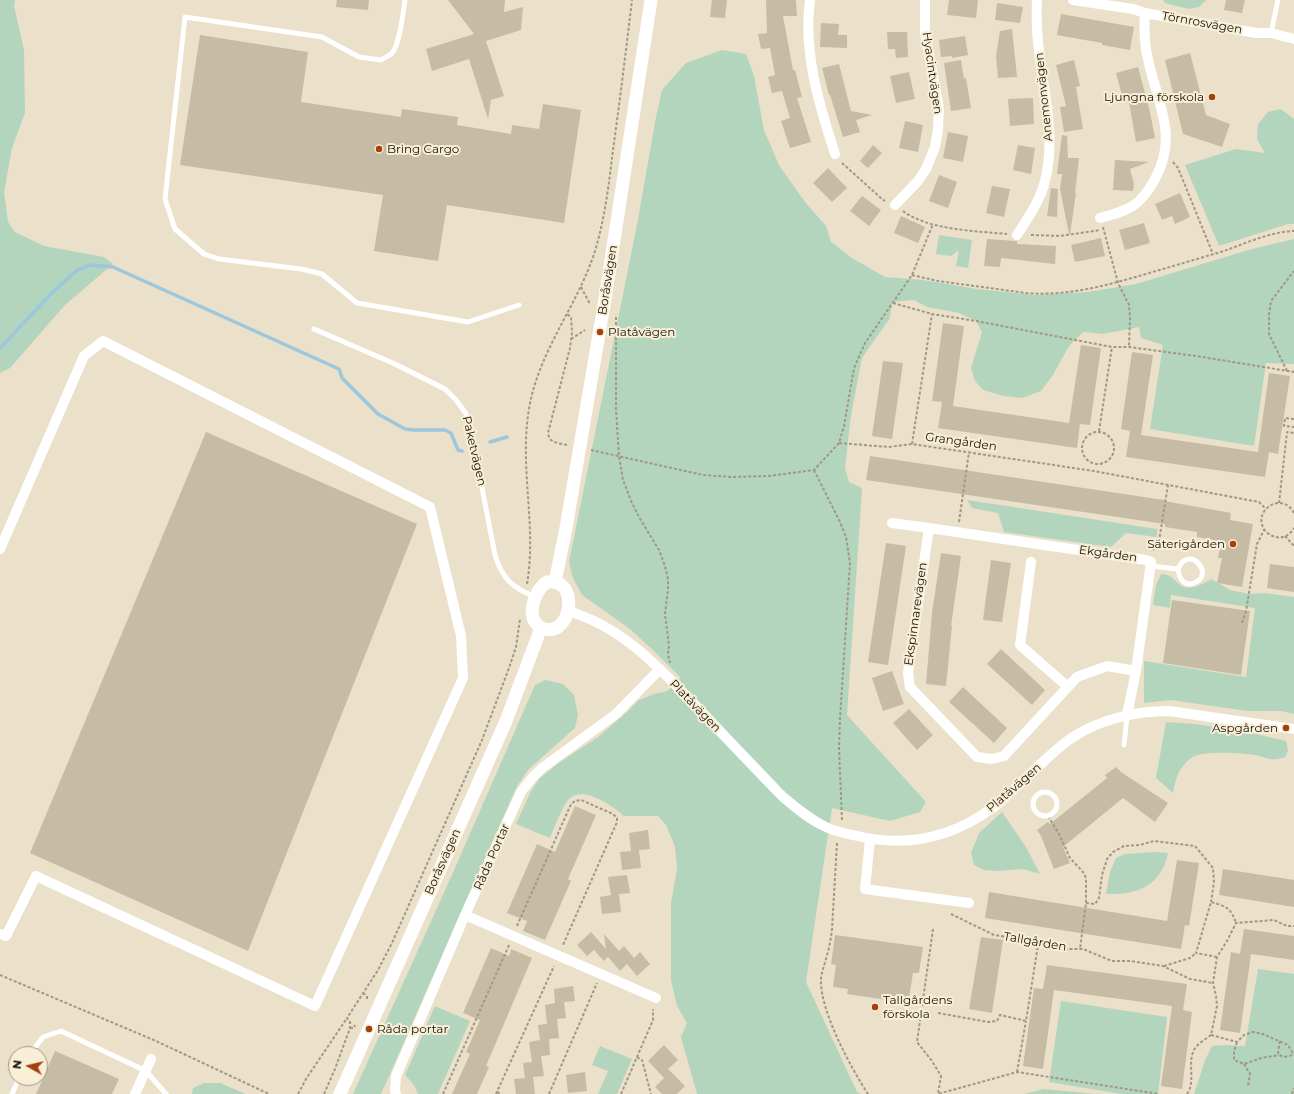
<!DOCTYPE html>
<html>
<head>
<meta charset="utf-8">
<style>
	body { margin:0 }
	#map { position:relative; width:1294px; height:1094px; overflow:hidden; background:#ebe0c9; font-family:Montserrat,sans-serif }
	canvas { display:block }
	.north { position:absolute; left:8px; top:1046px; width:40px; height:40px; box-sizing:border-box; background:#f9eed6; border:1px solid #9f9785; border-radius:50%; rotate:278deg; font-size:11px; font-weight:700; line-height:16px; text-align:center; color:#18140c }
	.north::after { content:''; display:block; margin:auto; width:14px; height:18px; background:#a43f0e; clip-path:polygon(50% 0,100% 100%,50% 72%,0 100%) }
</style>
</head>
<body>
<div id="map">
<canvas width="1294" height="1094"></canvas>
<div class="north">N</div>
</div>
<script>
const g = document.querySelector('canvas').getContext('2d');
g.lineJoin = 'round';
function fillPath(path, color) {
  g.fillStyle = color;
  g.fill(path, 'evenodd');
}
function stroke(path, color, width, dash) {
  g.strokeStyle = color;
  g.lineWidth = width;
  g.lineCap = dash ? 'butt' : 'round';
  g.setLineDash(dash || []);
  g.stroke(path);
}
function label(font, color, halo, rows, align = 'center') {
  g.font = font + ' Montserrat,sans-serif';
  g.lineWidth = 4;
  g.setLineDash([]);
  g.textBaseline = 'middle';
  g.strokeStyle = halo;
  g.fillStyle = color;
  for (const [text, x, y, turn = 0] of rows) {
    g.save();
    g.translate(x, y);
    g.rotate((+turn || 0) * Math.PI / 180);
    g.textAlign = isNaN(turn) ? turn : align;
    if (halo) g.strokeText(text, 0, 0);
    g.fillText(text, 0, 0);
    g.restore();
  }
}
fillPath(new Path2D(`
	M 0,0 L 15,0 L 14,6 L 24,50 L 25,113 L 12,148 L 4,192 L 8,222 L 15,232 L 44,246 L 104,257 L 113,264 L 65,305 L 10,368 L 0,373 Z
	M 1163,0 L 1206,0 L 1199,7 L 1189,9 L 1165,3 Z
	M 722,50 L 746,54 L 754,76 L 764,130 L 779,165 L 805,202 L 826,226 L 831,242 L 852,258 L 885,277 L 923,280 L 977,289 L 1036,295 L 1088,292 L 1136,284 L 1252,249 L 1294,239 L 1294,364 L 1266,363 L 1254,446 L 1150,429 L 1163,345 L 1141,338 L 1139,327 L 1103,334 L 1083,332 L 1069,346 L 1053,375 L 1041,391 L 1022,398 L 1004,396 L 983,390 L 975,381 L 971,368 L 982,332 L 976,321 L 959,313 L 927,307 L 914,300 L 892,302 L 890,318 L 862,358 L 851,415 L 845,468 L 849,482 L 862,488 L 847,715 L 926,802 L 920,812 L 890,821 L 832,808 L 806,982 L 857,1092 L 861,1094 L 697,1094 L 681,1037 L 687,1023 L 677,1006 L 671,980 L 671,903 L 677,869 L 675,847 L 666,825 L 658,816 L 624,816 C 612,806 584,785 569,799 C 563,804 554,829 550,838 L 516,824 L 531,791 L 540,778 L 560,762 L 598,737 L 627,712 L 639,700 L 654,694 L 667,691 L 681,678 L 654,651 L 630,629 L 582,595 L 573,578 L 569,562 L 637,225 L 656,117 L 662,90 L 686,63 Z
	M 1281,109 L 1294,119 L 1294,224 L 1288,224 L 1219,246 L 1185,165 L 1236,149 L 1265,153 L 1257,139 L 1258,124 L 1268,112 Z
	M 939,235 L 972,240 L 968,268 L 956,266 L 959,250 L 951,256 L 936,254 Z
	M 967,500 L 1157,529 L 1157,537 L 1126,533 L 1111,547 L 1004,532 L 998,513 L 972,508 Z
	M 1161,574 C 1172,575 1172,578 1180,585 C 1189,592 1203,584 1211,579 L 1230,590 L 1250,594 L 1265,593 L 1294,597 L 1294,714 L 1281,711 L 1247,711 L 1171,700 L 1144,703 L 1144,661 L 1246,677 L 1255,608 L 1171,595 L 1170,608 L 1153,605 L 1156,585 Z
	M 545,680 L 563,684 L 574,695 L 578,715 L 575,728 L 529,769 L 517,786 L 381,1094 L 353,1094 L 451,877 L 535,685 Z
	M 1166,722 L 1195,724 L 1243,731 L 1286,741 L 1288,751 L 1285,757 C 1270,762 1269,758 1255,755 C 1241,753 1202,750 1191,758 C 1179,767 1175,780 1173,793 L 1156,778 Z
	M 1002,812 L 1026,847 L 1040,874 L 1023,869 L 997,871 L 984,870 L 974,865 L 971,853 L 979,833 Z
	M 1155,852 L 1168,853 C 1161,886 1138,895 1106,894 L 1110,872 L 1116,858 L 1125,854 Z
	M 1258,969 L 1294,974 L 1294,1094 L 1194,1094 L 1205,1060 L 1212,1046 L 1226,1045 L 1245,1046 Z
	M 1061,1001 L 1167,1017 L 1158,1094 L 1122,1094 L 1049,1082 Z
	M 435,1006 L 470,1021 L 438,1094 L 418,1094 L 414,1085 L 405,1075 Z
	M 600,1046 L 632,1059 L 617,1094 L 598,1094 L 608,1071 L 592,1065 Z
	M 204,1083 L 220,1083 L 246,1094 L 192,1094 L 193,1088 Z
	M 1044,1089 L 1096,1094 L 1024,1094 Z`), '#b3d5be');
stroke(new Path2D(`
	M 0,348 L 51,294 L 77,270 L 91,265 L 113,267 L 339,369 L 342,378 L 378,414 L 405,429 L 413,430 L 445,430 L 451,433 L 458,450 L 462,451
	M 490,442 L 507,437`), '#9cc7dd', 3.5);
fillPath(new Path2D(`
	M 337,0 L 369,0 L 368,10 L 336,7 Z
	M 448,0 L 505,0 L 504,12 L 523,7 L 521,30 L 486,41 L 504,96 L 491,100 L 488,119 L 469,59 L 432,71 L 426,49 L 474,34 Z
	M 712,0 L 727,0 L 725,18 L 710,17 Z
	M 766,0 L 796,0 L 797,16 L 783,16 L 793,70 L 795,70 L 802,97 L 797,98 L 811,142 L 790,148 L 781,121 L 790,118 L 782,91 L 772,93 L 768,77 L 775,75 L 770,48 L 761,49 L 758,34 L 767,33 Z
	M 949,0 L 978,0 L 976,18 L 947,15 Z
	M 1226,0 L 1245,0 L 1242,13 L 1224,10 Z
	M 997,3 L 1023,7 L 1020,23 L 995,20 Z
	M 1061,14 L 1134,27 L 1130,50 L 1102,45 L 1102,43 L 1057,35 Z
	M 821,23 L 839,24 L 838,35 L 847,35 L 847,48 L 820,47 Z
	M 1012,29 L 1017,77 L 998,78 L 996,56 L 1000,31 Z
	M 887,32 L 907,32 L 908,57 L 896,58 L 895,49 L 888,49 Z
	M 200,35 L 308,52 L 301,102 L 401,117 L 402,109 L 458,117 L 457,125 L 511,134 L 512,125 L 539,129 L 543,104 L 581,110 L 564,223 L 447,205 L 438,261 L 374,251 L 383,195 L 180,165 Z
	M 965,36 L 968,55 L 952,58 L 952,56 L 941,57 L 939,40 Z
	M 1190,53 L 1206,115 L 1230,124 L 1222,147 L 1183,134 L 1165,60 Z
	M 961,60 L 964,79 L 966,78 L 971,108 L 951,111 L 944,63 Z
	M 1074,60 L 1080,86 L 1076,87 L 1083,129 L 1064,132 L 1060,107 L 1066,106 L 1056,65 Z
	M 839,64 L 851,111 L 872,115 L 856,120 L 860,132 L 843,137 L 830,95 L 829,95 L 822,68 Z
	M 1138,67 L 1150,112 L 1155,138 L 1136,142 L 1129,102 L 1124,103 L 1116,73 Z
	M 909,72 L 915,99 L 896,103 L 890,76 Z
	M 1033,98 L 1034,124 L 1010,126 L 1008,99 Z
	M 905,121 L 923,125 L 918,152 L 899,148 Z
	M 948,132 L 968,136 L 963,162 L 943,158 Z
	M 1062,135 L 1067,136 L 1068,158 L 1079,158 L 1075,193 L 1076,193 L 1070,234 L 1069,234 L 1060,189 L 1062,174 L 1057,174 Z
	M 873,145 L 882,153 L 868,168 L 860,161 Z
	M 1018,145 L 1035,148 L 1031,174 L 1013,170 Z
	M 1115,160 L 1149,162 L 1130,169 L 1134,184 L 1133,191 L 1113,190 Z
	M 828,168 L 847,188 L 832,202 L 813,183 Z
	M 939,175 L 957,182 L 948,208 L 929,201 Z
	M 992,186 L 1010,189 L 1004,217 L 986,213 Z
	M 1051,188 L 1058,189 L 1057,217 L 1047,216 Z
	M 1180,193 L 1190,217 L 1175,224 L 1172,216 L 1162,220 L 1155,204 Z
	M 862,196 L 881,210 L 869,226 L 850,211 Z
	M 901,216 L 925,227 L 918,243 L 894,233 Z
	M 1144,223 L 1150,243 L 1125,250 L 1119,230 Z
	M 1101,238 L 1105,256 L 1075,262 L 1071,245 Z
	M 987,239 L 1016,241 L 1017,241 L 1017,244 L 1056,246 L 1055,264 L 1001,258 L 1000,267 L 984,266 Z
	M 943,323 L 964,326 L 953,406 L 1069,423 L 1081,345 L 1101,348 L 1090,425 L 1080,424 L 1077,448 L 938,428 L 942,402 L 932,401 Z
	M 1132,352 L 1153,355 L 1141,435 L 1258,452 L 1269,373 L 1290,376 L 1278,454 L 1269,452 L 1265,477 L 1126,457 L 1130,431 L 1121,429 Z
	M 883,361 L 903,363 L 892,439 L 872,436 Z
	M 206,432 L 417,524 L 248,951 L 30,853 Z
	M 870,456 L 1164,500 L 1164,501 L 1231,513 L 1230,520 L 1253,524 L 1242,587 L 1217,583 L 1222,558 L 1218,558 L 1220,548 L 1213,540 L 1197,537 L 1197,532 L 1165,527 L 1165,524 L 866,480 Z
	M 886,543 L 906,546 L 888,665 L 868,662 Z
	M 941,553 L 961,556 L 951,626 L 952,626 L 946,686 L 926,684 L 932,613 Z
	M 991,560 L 1011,563 L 1002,622 L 983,620 Z
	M 1270,564 L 1294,567 L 1294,592 L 1267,588 Z
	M 1172,600 L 1250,611 L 1241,675 L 1163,663 Z
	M 1001,649 L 1045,690 L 1032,705 L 987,664 Z
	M 892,671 L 904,704 L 883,711 L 872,678 Z
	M 963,687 L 1007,728 L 994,743 L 949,702 Z
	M 909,709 L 933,735 L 917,750 L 893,723 Z
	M 1116,767 L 1121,772 L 1168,803 L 1155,822 L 1123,798 L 1063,847 L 1070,863 L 1054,869 L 1041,836 L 1037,830 L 1048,822 L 1050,824 L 1107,778 L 1105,775 Z
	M 575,806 L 596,815 L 568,879 L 571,881 L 545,940 L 523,931 L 527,921 L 507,913 L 537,844 L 555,852 Z
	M 648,830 L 650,849 L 639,850 L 641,868 L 622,870 L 620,852 L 631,851 L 629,833 Z
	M 1177,860 L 1199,863 L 1189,926 L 1185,925 L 1181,949 L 985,918 L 989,892 L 1167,921 Z
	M 1223,869 L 1294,880 L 1294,907 L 1219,895 Z
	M 627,875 L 630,893 L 619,894 L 621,912 L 602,914 L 600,897 L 611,895 L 608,877 Z
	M 1244,929 L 1294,936 L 1294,960 L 1251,954 L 1240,1033 L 1220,1030 L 1231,952 L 1240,954 Z
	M 591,932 L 606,949 L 604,934 L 619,951 L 624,946 L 634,958 L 640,952 L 650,964 L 637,976 L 627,964 L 620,971 L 608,957 L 604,961 L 594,950 L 587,956 L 577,945 Z
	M 835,935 L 923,947 L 919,973 L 913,973 L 909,997 L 895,995 L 895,1001 L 847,994 L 848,989 L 833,987 L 836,965 L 831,964 Z
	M 981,937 L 1003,940 L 992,1013 L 969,1009 Z
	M 491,948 L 509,956 L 511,949 L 532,958 L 486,1066 L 489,1067 L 477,1094 L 452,1094 L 470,1054 L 466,1052 L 480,1020 L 463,1013 Z
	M 1047,965 L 1187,984 L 1183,1010 L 1192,1012 L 1182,1089 L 1161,1086 L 1172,1006 L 1054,990 L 1043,1069 L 1023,1066 L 1034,988 L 1043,989 Z
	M 573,986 L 575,1001 L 564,1002 L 566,1018 L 557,1019 L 559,1038 L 549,1039 L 550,1055 L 541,1056 L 544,1076 L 533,1077 L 535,1094 L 516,1094 L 514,1079 L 525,1078 L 523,1063 L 532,1062 L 529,1042 L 540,1040 L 538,1025 L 547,1024 L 545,1005 L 555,1003 L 554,989 Z
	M 664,1045 L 678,1060 L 668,1069 L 685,1086 L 677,1094 L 662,1094 L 655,1087 L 664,1078 L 648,1061 Z
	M 55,1051 L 119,1079 L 112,1094 L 36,1094 Z
	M 585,1072 L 587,1091 L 568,1093 L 566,1075 Z`), '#c6bca5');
stroke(new Path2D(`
	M 1173,162 L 1178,168 L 1213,254
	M 842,163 L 882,199 L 885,201
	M 903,211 C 928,230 976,231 1007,234
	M 1103,227 L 1118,283 L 1129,305 L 1130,317 L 1129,347
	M 1031,235 L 1060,236 L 1100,230
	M 912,275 L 938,281 L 1026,293 C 1073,297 1118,282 1163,269 C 1183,263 1204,257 1224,251 C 1246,243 1270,232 1294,231
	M 581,287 L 590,304
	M 893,303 L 932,314 L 976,321 L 1112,347 L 1129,347 L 1196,356 L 1294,372
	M 616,317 L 616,409 L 619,456 L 623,480 L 632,503 L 639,517 L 659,550 L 665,566 L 668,579 L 668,589 L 665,614 L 669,646 L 668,654 L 670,663
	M 571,339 L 585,330
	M 1287,371 L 1269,334 L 1269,315 L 1271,301 L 1294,271
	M 1294,419 L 1285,418 L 1284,426 L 1294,427
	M 1099,431 L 1112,347
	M1082 448a16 16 0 1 1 32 0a16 16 0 1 1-32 0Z
	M 839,443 L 889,447 L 912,444 L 1094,471 L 1259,502 L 1266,509
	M 912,444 L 932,314
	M 567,445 C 558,443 549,443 548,433 L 570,348 L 572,333 L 571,317 L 567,314
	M 591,450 L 703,475 L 733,477 L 769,476 L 814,470 L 839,443 L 844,426 L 854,368 L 865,343 L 912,275 L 933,224
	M 814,470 L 840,522 L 846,537 L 850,563 L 840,719 L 839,749 L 842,821
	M 1279,503 L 1287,432 L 1294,433
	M 1294,513 C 1291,507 1286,503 1279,503 C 1273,503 1269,506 1265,510 C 1251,529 1281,550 1294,528
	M 959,522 L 969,452
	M 1285,536 L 1294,546
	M 1153,550 L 1159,541 L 1168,485
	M 527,584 C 537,526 519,467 529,409 C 538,352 578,305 595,251 C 605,218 609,183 613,150 C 620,100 626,50 632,0
	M 1242,623 L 1246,611 L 1257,544 L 1264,530
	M 1048,816 L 1059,834 L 1070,858 L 1083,872 L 1086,878 L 1086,903 L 1080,949
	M 837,843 L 832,929 C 831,939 829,949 826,959 C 824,967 821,973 821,980 C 820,1011 851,1068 868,1094
	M 1086,903 L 1095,904 L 1099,898 L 1102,875 L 1107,859 L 1113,852 L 1124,846 L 1140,845 L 1154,841 L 1195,846 L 1213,868 L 1214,882 L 1211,902
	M 951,914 L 994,935 L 1022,939 L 1038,945 L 1060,949 L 1083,949 L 1112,961 L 1130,961 L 1163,966 L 1190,979 L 1213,983
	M 517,926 L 571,804 L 575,801 L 581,800 L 613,814 L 617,818 L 617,822 L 563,945
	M 933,929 L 917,1042 L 932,1061 L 941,1076 L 938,1094 L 1017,1072 L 1159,1094
	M 1217,957 L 1196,953 L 1211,902 C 1226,906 1231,908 1236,923
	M 1164,966 L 1190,958 L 1196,953
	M 0,975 L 156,1041 L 269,1094
	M 363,993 L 367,996 L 367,999
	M 938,1013 L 988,1022 L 997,1021 L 1000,1015 L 1026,1021 L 1038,945
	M 350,1028 L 354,1028 L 355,1025
	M 1211,1035 L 1237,1042 L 1244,1035 L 1253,1032 L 1263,1034 L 1288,1045 L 1294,1055
	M 1280,1041 L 1278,1052 L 1279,1055 L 1284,1057 L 1293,1055
	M 1237,1042 L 1234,1051 L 1234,1060 L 1244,1064 L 1261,1058 L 1279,1055
	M 637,1057 L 642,1060 L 651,1094
	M 1244,1064 L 1250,1074 L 1248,1086
	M 1017,1072 L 1026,1021
	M 497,1092 L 501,1094
	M 298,1094 L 306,1079 L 347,1018
	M 324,1094 L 335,1069 L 350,1028 L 350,1022 L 347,1018 L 378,970 L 392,943 L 482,740 L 509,668 L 516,647 L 520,619
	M 443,1094 L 509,945
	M 496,1094 L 554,966
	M 549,1094 L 597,983
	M 621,1094 L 653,1020 L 653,1009
	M 1187,1094 C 1196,1082 1187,1063 1194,1050 C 1197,1044 1206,1039 1211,1035 L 1217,1006 L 1216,996 L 1213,983 L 1217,957 L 1227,941 L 1236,923 L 1274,920 L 1287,926 L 1294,926
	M 1292,1094 L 1294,1088`), '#a09785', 2, [3, 2]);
stroke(new Path2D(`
	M 405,0 C 403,12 400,45 392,53 C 389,56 384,58 381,60 L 359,57 L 322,37 L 185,17 L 165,199 L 175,229 L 204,254 L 219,259 L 301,269 L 322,274 L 357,303 L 468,322 L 519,305
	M 1271,33 L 1278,0
	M 314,329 L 395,364 L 445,389 L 456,400 L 465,412 L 469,421 L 495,555 C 502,578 512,588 536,597
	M 1151,566 L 1178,569 C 1179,578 1184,587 1194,583 C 1216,575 1189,543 1178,569
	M 1124,745 L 1127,716
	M1033 804a12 12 0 1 1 24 0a12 12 0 1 1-24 0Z
	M 30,1054 L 43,1037 L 61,1031 L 146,1071 L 166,1094
	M 12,1094 L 19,1078`), '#fff', 5);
stroke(new Path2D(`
	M 810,0 C 803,53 819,104 835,154
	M 1073,0 L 1133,9 L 1145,13 L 1256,33 L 1271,33 L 1294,39
	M 895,205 L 918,181 L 926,169 L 935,147 L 938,129 L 939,109 L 925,33 L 925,0
	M 1100,218 C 1129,210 1140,207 1155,179 C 1179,135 1157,103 1148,59 C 1144,44 1144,29 1145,13
	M 1017,235 C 1028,218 1040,201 1045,181 C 1056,137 1044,95 1039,52 C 1037,34 1036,17 1037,0
	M 892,523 L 929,528 L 908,673 L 910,687 L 977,757 L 992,759 L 1004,756 L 1077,677 L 1107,666 L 1136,671
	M 929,528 L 1146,560 L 1151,562 L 1136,671 L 1127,715
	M 0,549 L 84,356 L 103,341 L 430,507 L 461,636 L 463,678 L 315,1006 L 36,876 L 6,936 L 0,934
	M 1031,562 L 1020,645 L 1068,687
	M 568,611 C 625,628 660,669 700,710 C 727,739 755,768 782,796 C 795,807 809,819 824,826 C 833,831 844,833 853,835 C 903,848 949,839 991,809 C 1003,801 1012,790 1023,781 C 1039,766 1055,749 1073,737 C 1101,719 1136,711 1169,711 L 1294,729
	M 870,839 L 865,889 L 969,903
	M 465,915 L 656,998
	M 135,1094 L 151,1059
	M 396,1094 L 395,1091 L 396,1076 L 465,915 L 521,792 L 532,778 L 542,768 L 616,714 L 660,669`), '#fff', 10);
stroke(new Path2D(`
	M 547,582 C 580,577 572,636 545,629 C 523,623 533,591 547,582 Z
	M 555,582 L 566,528 L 605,299 L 651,0
	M 340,1094 L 506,721 L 541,628`), '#fff', 13);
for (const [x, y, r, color] of [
	[1212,97,4,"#a43f0e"],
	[379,149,4,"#a43f0e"],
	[600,332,4,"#a43f0e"],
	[1233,544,4,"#a43f0e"],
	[1286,728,4,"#a43f0e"],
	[875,1007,4,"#a43f0e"],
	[369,1029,4,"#a43f0e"]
]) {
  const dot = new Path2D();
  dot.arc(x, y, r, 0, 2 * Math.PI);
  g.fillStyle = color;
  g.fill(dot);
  stroke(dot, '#f9eed6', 1.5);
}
label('12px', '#18140c', '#f9eed6', [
	["Törnrosvägen",1202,23,10],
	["Hyacintvägen",932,73,82],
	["Anemonvägen",1044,97,-96],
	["Boråsvägen",608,280,-81],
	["Grangården",961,442,8],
	["Paketvägen",474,451,77],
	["Ekgården",1108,554,8],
	["Ekspinnarevägen",916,614,-82],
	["Platåvägen",695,706,46],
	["Platåvägen",1014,788,-41],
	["Råda Portar",492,857,-66],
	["Boråsvägen",443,862,-66],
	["Tallgården",1035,942,10]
]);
label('12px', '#18140c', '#f9eed6', [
	["Ljungna förskola",1204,97,"right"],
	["Bring Cargo",387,149],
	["Platåvägen",608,332],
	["Säterigården",1225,544,"right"],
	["Aspgården",1278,728,"right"],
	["Tallgårdens",883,1000],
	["förskola",883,1014],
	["Råda portar",377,1029]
], 'left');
</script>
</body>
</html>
